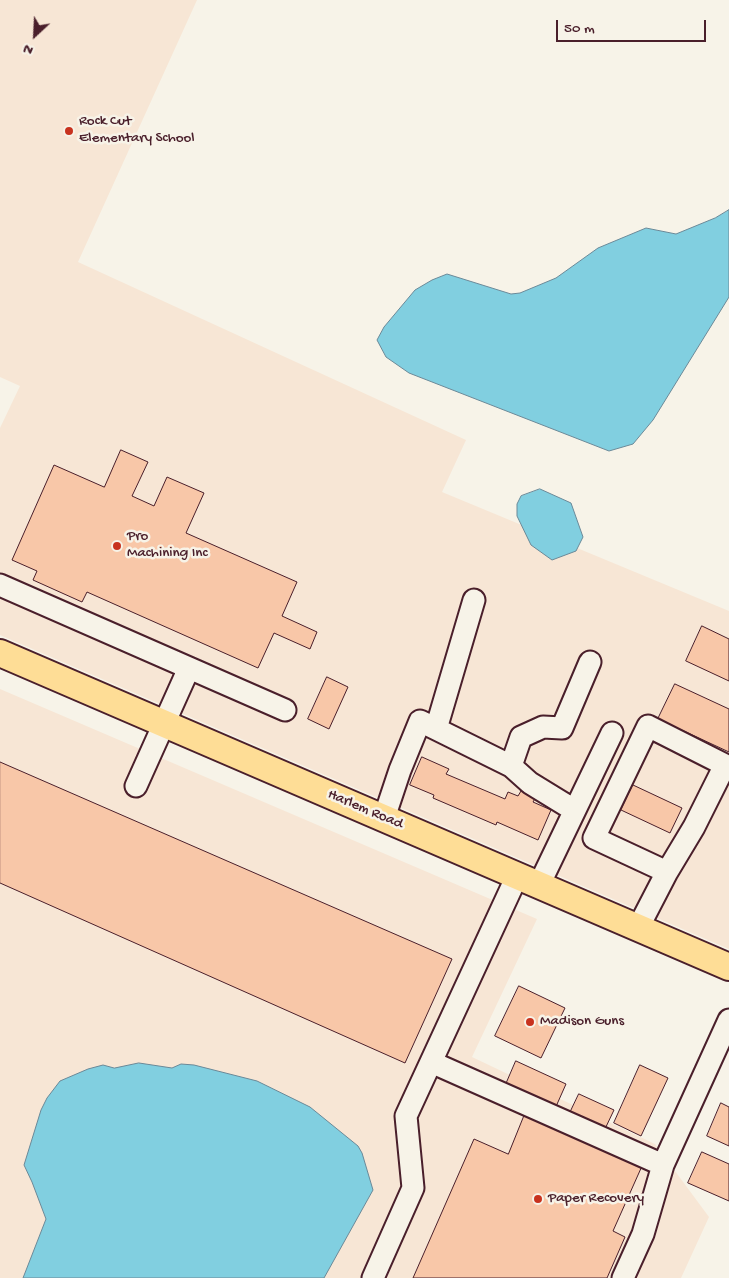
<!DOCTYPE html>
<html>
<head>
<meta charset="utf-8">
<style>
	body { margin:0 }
	#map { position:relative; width:729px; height:1278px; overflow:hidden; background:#f7f3e8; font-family:"Gochi Hand",sans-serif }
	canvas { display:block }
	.north { position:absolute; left:10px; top:10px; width:50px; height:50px; -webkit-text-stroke:4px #f7f3e8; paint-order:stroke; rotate:205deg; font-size:14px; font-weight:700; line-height:20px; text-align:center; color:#4a1f2b }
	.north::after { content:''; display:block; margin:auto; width:18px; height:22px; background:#4a1f2b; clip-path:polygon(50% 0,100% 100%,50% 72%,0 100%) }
	.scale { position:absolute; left:556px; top:20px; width:150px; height:22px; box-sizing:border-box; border:2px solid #4a1f2b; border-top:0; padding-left:6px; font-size:15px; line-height:18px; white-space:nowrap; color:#4a1f2b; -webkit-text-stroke:4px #f7f3e8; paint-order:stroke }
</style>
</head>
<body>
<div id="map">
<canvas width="729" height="1278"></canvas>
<div class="north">N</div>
<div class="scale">50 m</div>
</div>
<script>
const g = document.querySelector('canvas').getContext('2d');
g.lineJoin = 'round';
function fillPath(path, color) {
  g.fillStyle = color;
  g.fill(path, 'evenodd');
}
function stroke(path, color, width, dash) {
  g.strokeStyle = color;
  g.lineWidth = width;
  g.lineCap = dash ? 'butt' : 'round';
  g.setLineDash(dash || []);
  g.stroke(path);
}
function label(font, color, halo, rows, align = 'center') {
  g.font = font + ' "Gochi Hand",sans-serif';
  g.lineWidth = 5;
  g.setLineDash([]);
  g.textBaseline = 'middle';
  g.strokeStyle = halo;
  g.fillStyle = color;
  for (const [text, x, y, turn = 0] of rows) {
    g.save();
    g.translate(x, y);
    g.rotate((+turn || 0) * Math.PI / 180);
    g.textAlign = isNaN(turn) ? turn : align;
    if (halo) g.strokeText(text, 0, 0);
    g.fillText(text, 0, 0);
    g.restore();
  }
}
fillPath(new Path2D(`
	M 0,0 L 197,0 L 78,262 L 466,440 L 442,492 L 729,611 L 729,949 L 0,635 L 0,428 L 20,386 L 0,377 Z
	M 0,689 L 537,919 L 472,1057 L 655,1144 L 709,1217 L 681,1278 L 0,1278 Z`), '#f7e6d5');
const water = new Path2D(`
	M 729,210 L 729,297 L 653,420 L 633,444 L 609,451 L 409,373 L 386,357 L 377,340 L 384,327 L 415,290 L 432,280 L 447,274 L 511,294 L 520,293 L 556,278 L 598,248 L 646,228 L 676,234 L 715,218 Z
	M 540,489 L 571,503 L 583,537 L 576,551 L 552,560 L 531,545 L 517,516 L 517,504 L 521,496 Z
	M 139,1063 L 172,1068 L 181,1064 L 194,1065 L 257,1081 L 310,1107 L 358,1146 L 362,1153 L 373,1190 L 324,1278 L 23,1278 L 46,1219 L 32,1182 L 24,1165 L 41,1110 L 47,1098 L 60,1081 L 88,1069 L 103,1065 L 114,1068 Z`);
fillPath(water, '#81cfe0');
stroke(water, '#6b8998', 1);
const building = new Path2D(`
	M 121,450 L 148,462 L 132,496 L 154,506 L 167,477 L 204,493 L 186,533 L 297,582 L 282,616 L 317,632 L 310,649 L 274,633 L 258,668 L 87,592 L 82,602 L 33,580 L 37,571 L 12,560 L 54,465 L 104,487 Z
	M 702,626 L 729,639 L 729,681 L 686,661 Z
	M 327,677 L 348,687 L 329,729 L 308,719 Z
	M 675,684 L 729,709 L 729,752 L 658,719 Z
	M 422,757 L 449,769 L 446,774 L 505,799 L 508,792 L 518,796 L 521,791 L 536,797 L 533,802 L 551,810 L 538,840 L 497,822 L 496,825 L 433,798 L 434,795 L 410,785 Z
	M 0,762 L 452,959 L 405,1063 L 0,883 Z
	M 633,785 L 682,808 L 670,833 L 621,810 Z
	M 519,986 L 565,1008 L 541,1058 L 495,1036 Z
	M 516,1061 L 566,1084 L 554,1111 L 504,1089 Z
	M 640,1065 L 668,1078 L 641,1136 L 614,1123 Z
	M 579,1094 L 614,1110 L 604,1131 L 569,1115 Z
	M 721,1103 L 729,1107 L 729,1146 L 707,1136 Z
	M 525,1114 L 642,1166 L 613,1231 L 625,1237 L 607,1278 L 413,1278 L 474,1139 L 508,1154 Z
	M 702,1152 L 729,1164 L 729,1201 L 688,1183 Z`);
fillPath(building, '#f8c7a8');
stroke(building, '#4a1f2b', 1);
const minor = new Path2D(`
	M 0,585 L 285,710
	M 436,729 L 474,600
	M 511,766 L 521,737 L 543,727 L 562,728 L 590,662
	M 136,786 L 189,668
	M 384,818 L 400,770 L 420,721 L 511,766 L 530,783 L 574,810
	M 539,885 L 612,733
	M 638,928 L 667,872 L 594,838 L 648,726 L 725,765 L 694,827 L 667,872
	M 431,1062 L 663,1165
	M 373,1278 L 413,1188 L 406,1116 L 517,876
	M 623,1278 L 643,1234 L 663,1165 L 729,1020`);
const major = new Path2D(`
	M 0,653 L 729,967`);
stroke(minor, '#4a1f2b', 25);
stroke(major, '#4a1f2b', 30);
stroke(minor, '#f7f3e8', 21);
stroke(major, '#fedd96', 26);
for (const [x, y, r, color] of [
	[69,131,5,"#c8321e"],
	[117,546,5,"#c8321e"],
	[530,1022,5,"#c8321e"],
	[538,1199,5,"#c8321e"]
]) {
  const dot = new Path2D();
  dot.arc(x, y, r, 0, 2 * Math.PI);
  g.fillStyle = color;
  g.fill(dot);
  stroke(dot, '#f7f3e8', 2);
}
label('15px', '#4a1f2b', '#f7f3e8', [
	["Rock Cut",79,122],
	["Elementary School",79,139],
	["Pro",127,537],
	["Machining Inc",127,554],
	["Madison Guns",540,1022],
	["Paper Recovery",548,1199]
], 'left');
label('15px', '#4a1f2b', '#f7f3e8', [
	["Harlem Road",365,810,23]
]);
</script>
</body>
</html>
